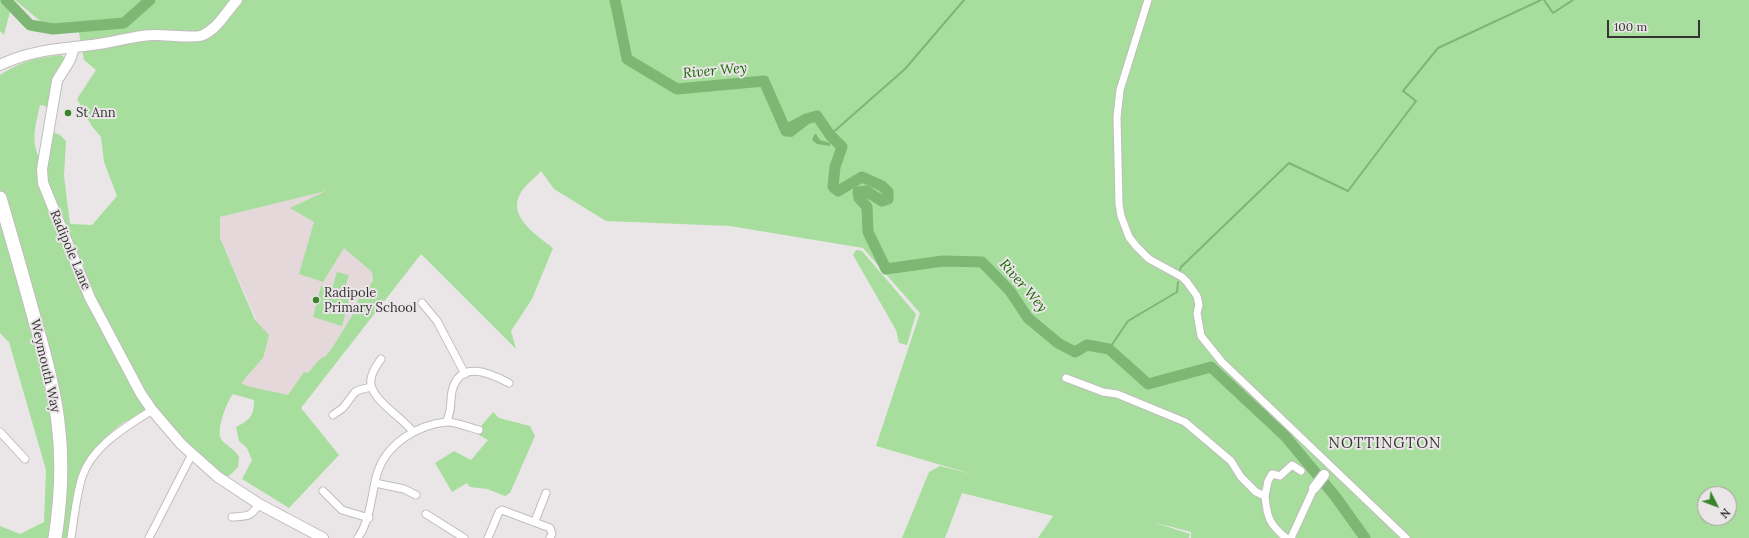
<!DOCTYPE html>
<html>
<head>
<meta charset="utf-8">
<style>
	body { margin:0 }
	#map { position:relative; width:1749px; height:538px; overflow:hidden; background:#eae6e7; font-family:Lora,serif }
	canvas { display:block }
	.north { position:absolute; left:1697px; top:486px; width:40px; height:40px; box-sizing:border-box; background:#eae6e7; border:1px solid #a29e9f; border-radius:50%; rotate:132deg; font-size:11px; font-weight:700; line-height:16px; text-align:center; color:#353334 }
	.north::after { content:''; display:block; margin:auto; width:14px; height:18px; background:#39842b; clip-path:polygon(50% 0,100% 100%,50% 72%,0 100%) }
	.scale { position:absolute; left:1607px; top:20px; width:93px; height:18px; box-sizing:border-box; border:2px solid #353334; border-top:0; padding-left:5px; font-size:12px; line-height:14px; white-space:nowrap; color:#353334; -webkit-text-stroke:3px #eae6e7; paint-order:stroke }
</style>
</head>
<body>
<div id="map">
<canvas width="1749" height="538"></canvas>
<div class="north">N</div>
<div class="scale">100 m</div>
</div>
<script>
const g = document.querySelector('canvas').getContext('2d');
g.lineJoin = 'round';
function fillPath(path, color) {
  g.fillStyle = color;
  g.fill(path, 'evenodd');
}
function stroke(path, color, width, dash) {
  g.strokeStyle = color;
  g.lineWidth = width;
  g.lineCap = dash ? 'butt' : 'round';
  g.setLineDash(dash || []);
  g.stroke(path);
}
function label(font, color, halo, rows, align = 'center') {
  g.font = font + ' Lora,serif';
  g.lineWidth = 4;
  g.setLineDash([]);
  g.textBaseline = 'middle';
  g.strokeStyle = halo;
  g.fillStyle = color;
  for (const [text, x, y, turn = 0] of rows) {
    g.save();
    g.translate(x, y);
    g.rotate((+turn || 0) * Math.PI / 180);
    g.textAlign = isNaN(turn) ? turn : align;
    if (halo) g.strokeText(text, 0, 0);
    g.fillText(text, 0, 0);
    g.restore();
  }
}
fillPath(new Path2D(`
	M 329,190 L 400,280 L 301,408 L 227,386 L 256,319 L 220,238 L 220,217 Z`), '#e4d8db');
fillPath(new Path2D(`
	M 0,0 L 13,0 L 4,35 L 0,31 Z
	M 15,0 L 1749,0 L 1749,538 L 1191,538 L 1191,532 L 1153,522 L 1190,534 L 1189,538 L 1038,538 L 1053,516 L 962,493 L 945,538 L 902,538 L 929,472 L 940,466 L 972,474 L 876,446 L 920,313 L 863,248 L 730,226 L 606,221 L 554,189 L 541,171 C 535,178 524,186 520,194 C 507,217 538,236 553,248 L 532,299 L 511,331 L 516,349 L 421,254 L 301,408 L 339,455 L 289,508 L 242,479 L 252,460 L 247,448 L 239,441 L 236,427 C 250,420 254,416 254,400 L 233,394 C 227,401 216,430 221,439 C 225,445 234,448 239,457 L 238,467 L 229,476 L 224,475 L 220,472 L 152,410 L 124,422 L 110,433 L 96,448 L 79,475 L 68,538 L 0,538 L 0,526 L 20,534 L 44,522 L 46,470 L 9,342 L 0,333 L 0,75 C 22,61 35,58 61,55 L 65,58 L 55,78 L 49,107 L 40,105 C 36,124 30,141 40,159 L 48,159 L 53,132 L 60,135 L 66,141 L 64,176 L 70,224 L 92,225 L 117,196 L 104,162 L 101,137 L 91,125 L 77,99 L 96,70 L 84,60 L 77,22 L 45,25 ZM 326,191 L 290,208 L 314,222 L 299,274 L 323,282 L 344,248 L 372,272 L 373,281 L 358,300 L 355,311 L 334,345 L 326,356 L 320,359 L 308,373 L 304,372 L 288,395 L 247,386 L 241,383 L 263,358 L 269,335 L 255,320 L 220,238 L 220,217 ZM 1705,494 L 1729,494 L 1729,518 L 1705,518 Z
	M 856,250 L 862,251 L 916,314 L 907,345 L 899,343 L 896,330 L 853,255 Z
	M 337,272 L 349,275 L 344,291 L 351,293 L 342,326 L 313,317 L 321,286 L 332,289 Z
	M 493,412 L 499,418 L 530,426 L 535,436 L 510,493 L 505,496 L 487,489 L 470,487 L 467,483 L 452,492 L 435,463 L 454,451 L 471,460 L 488,440 L 477,434 L 481,426 Z`), '#a7de9d');
fillPath(new Path2D(`
	M 804,115 L 809,124 L 792,137 L 785,136 L 782,125 Z
	M 816,134 L 820,140 L 830,143 L 830,146 L 817,144 L 812,140 L 814,135 Z`), '#7eb774');
stroke(new Path2D(`
	M 1544,0 L 1553,13 L 1573,0
	M 830,135 L 905,69 L 964,0
	M 1180,270 L 1181,267 L 1289,163 L 1348,191 L 1416,101 L 1403,91 L 1438,48 L 1541,0
	M 1109,349 L 1128,321 L 1177,292 L 1178,282`), '#7eb774', 2);
stroke(new Path2D(`
	M 6,0 L 30,25 L 53,29 L 124,23 L 150,0
	M 615,0 L 627,59 L 677,89 L 764,81 L 786,131 L 806,119 L 817,116 L 830,135 L 842,147 L 835,167 L 833,187 L 838,191 L 862,177 L 882,186 L 888,192 L 888,199 L 882,201 L 866,191 L 858,192 L 859,198 L 867,207 L 868,232 L 886,269 L 943,261 L 982,262 L 1010,291 L 1028,318 L 1058,343 L 1075,352 L 1087,345 L 1109,349 L 1148,384 L 1211,367 L 1285,436 L 1335,496 L 1365,538`), '#7eb774', 11);
const street = new Path2D(`
	M 1148,0 L 1120,90 L 1117,117 L 1119,204 L 1121,216 L 1129,237 L 1136,246 L 1149,259 L 1182,277 L 1187,282 L 1197,296 L 1199,305 L 1197,313 L 1201,336 L 1222,362 L 1406,538
	M 422,303 L 437,321 L 465,374
	M 381,359 C 377,365 372,371 371,379 C 367,398 404,418 413,432
	M 1066,378 L 1103,392 L 1117,394 L 1185,422 L 1231,461 L 1241,477 L 1256,492 L 1265,496 C 1267,517 1269,524 1286,538
	M 333,415 L 343,408 L 355,392 L 359,390 L 371,387
	M 446,422 C 452,413 450,402 452,391 C 460,359 490,373 509,383
	M 0,432 L 25,459
	M 375,483 L 404,489 L 416,495
	M 323,491 L 342,510 L 369,518
	M 1265,496 L 1268,481 L 1272,474 L 1280,476 L 1292,465 L 1301,471
	M 426,514 L 464,538
	M 232,517 C 247,516 250,518 259,504
	M 535,521 L 546,493
	M 71,538 C 74,518 76,497 82,477 C 92,446 126,427 152,410
	M 149,538 L 192,454
	M 358,538 C 371,518 371,496 377,474 C 386,444 417,425 446,422 C 454,421 471,428 479,430
	M 488,538 L 499,512 L 502,510 L 550,528 L 552,534 L 550,538
	M 1291,538 L 1314,488`);
const secondary = new Path2D(`
	M 73,47 C 74,58 62,71 57,81 L 42,169 L 43,183 L 90,298 L 141,394 L 152,410 L 181,444 L 218,477 L 259,504 L 323,538
	M 0,65 C 30,50 60,49 92,45 C 112,43 132,36 152,35 C 164,34 196,39 203,35 C 218,28 226,12 237,0
	M 1314,488 L 1324,475`);
const highway = new Path2D(`
	M 0,198 C 12,239 24,280 35,321 C 45,355 54,388 58,422 C 63,461 61,500 55,538`);
stroke(street, '#c1bcbd', 9);
stroke(secondary, '#c1bcbd', 12);
stroke(highway, '#c1bcbd', 15);
stroke(street, '#fff', 7);
stroke(secondary, '#fff', 10);
stroke(highway, '#fff', 13);
for (const [x, y, r, color] of [
	[68,113,4,"#39842b"],
	[316,300,4,"#39842b"]
]) {
  const dot = new Path2D();
  dot.arc(x, y, r, 0, 2 * Math.PI);
  g.fillStyle = color;
  g.fill(dot);
  stroke(dot, '#eae6e7', 1.5);
}
label('13px', '#353334', '#eae6e7', [
	["St Ann",76,113],
	["Radipole",324,293],
	["Primary School",324,308]
], 'left');
label('13px', '#353334', '#eae6e7', [
	["Radipole Lane",70,250,67],
	["Weymouth Way",45,366,77]
]);
label('italic 14px', '#196504', '#eae6e7', [
	["River Wey",715,71,-5],
	["River Wey",1023,286,49]
]);
g.letterSpacing = '1px';
label('15px', '#353334', '#eae6e7', [
	["NOTTINGTON",1385,444]
]);
g.letterSpacing = '0px';
</script>
</body>
</html>
